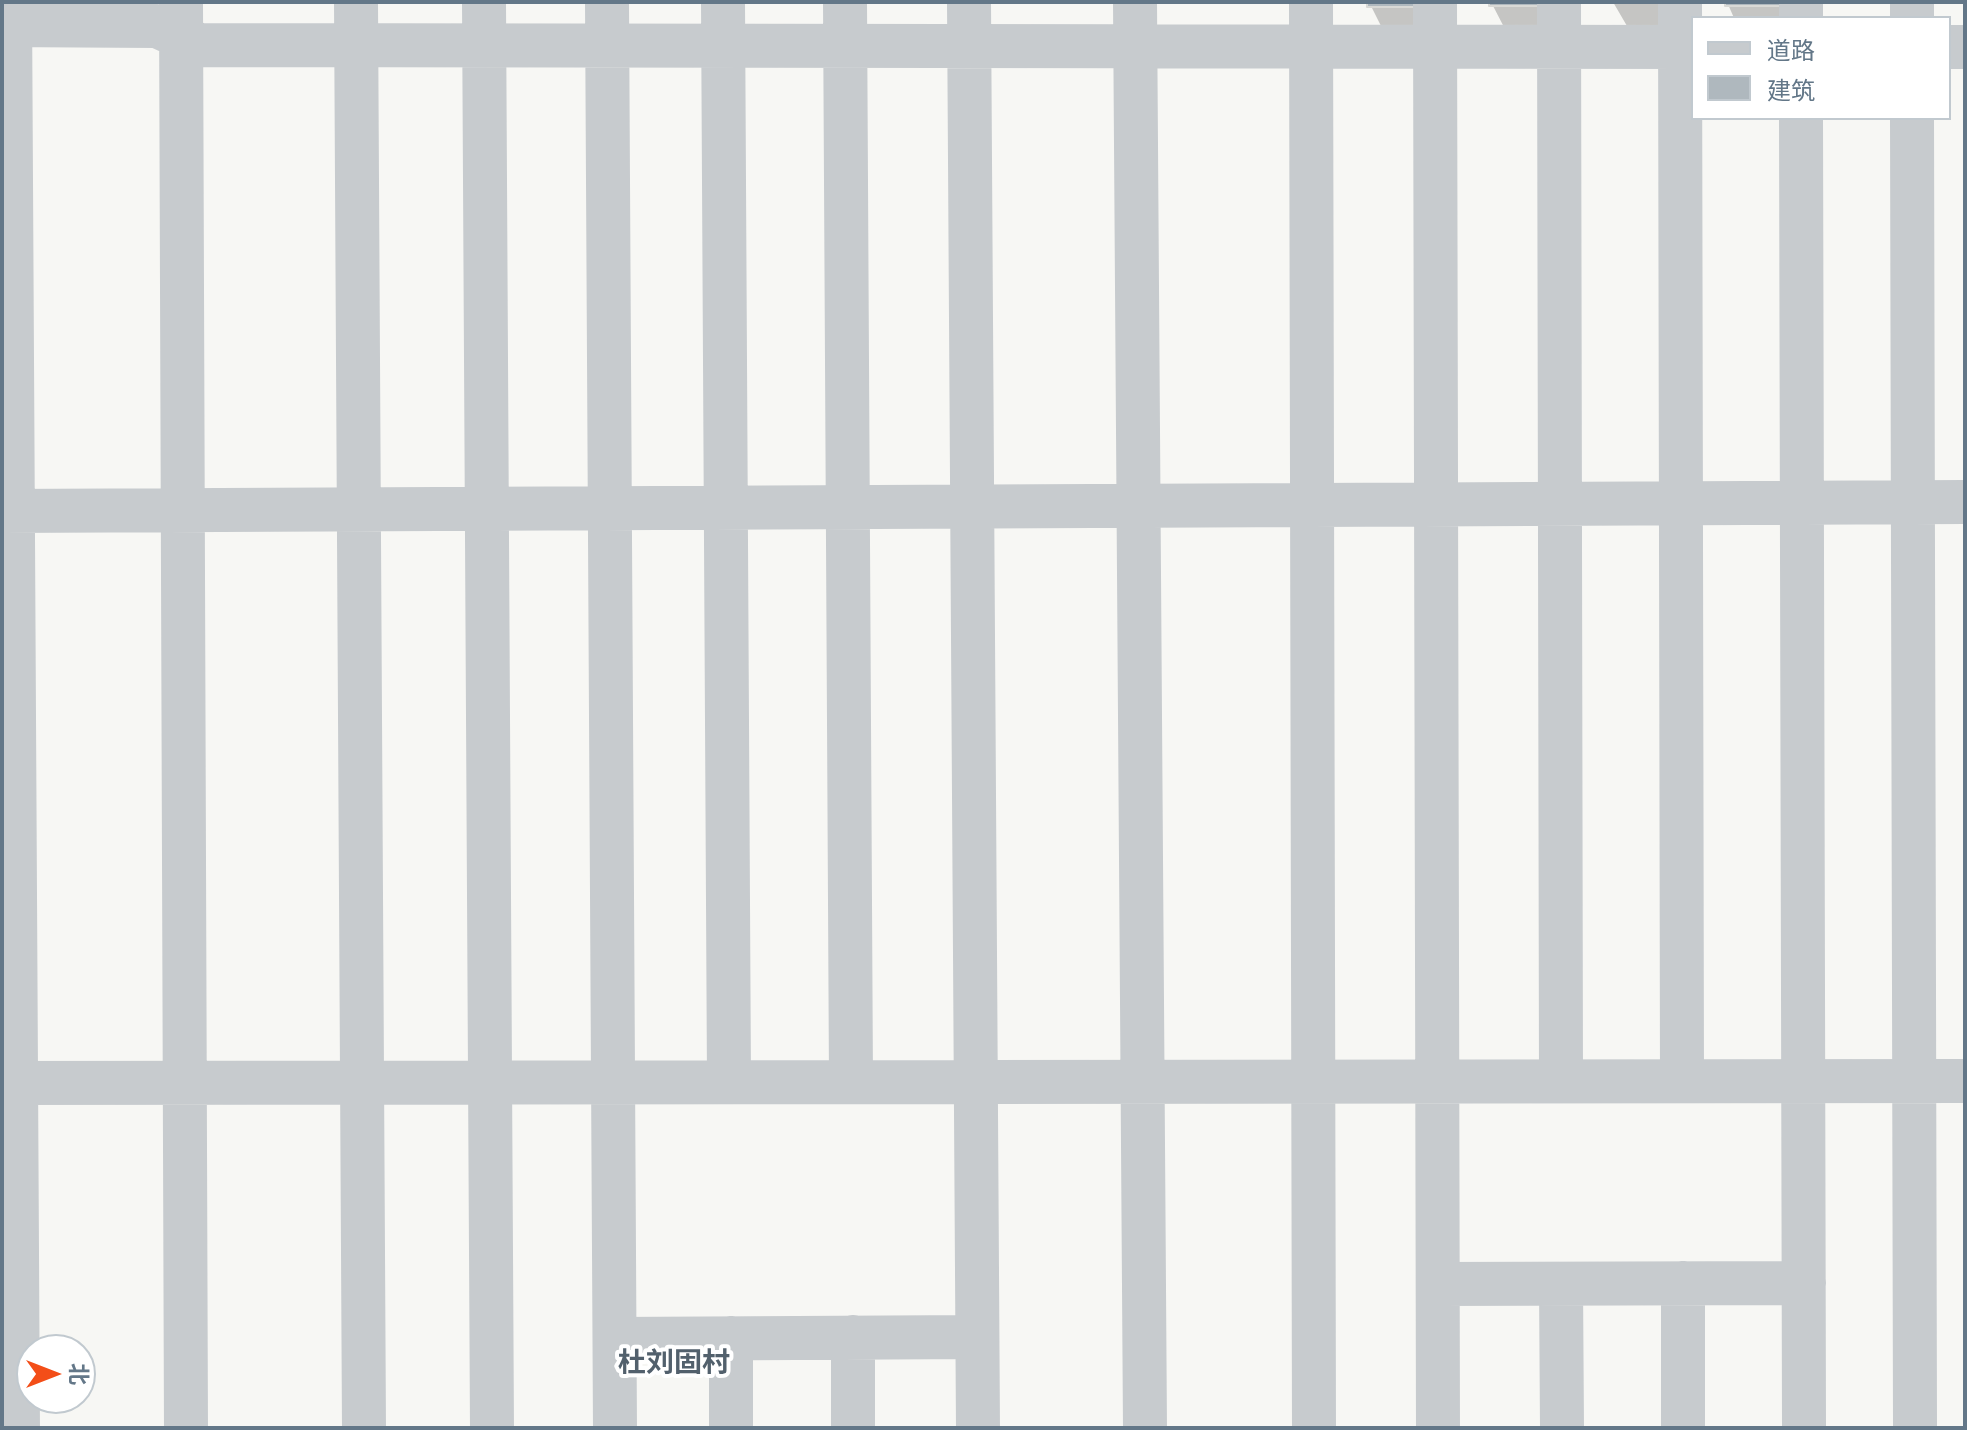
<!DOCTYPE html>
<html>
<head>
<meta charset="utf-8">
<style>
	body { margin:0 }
	#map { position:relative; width:1967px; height:1430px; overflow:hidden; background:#f7f7f4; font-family:Montserrat,"Noto Sans SC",sans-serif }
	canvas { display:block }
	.frame { position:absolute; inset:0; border:4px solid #637788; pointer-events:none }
	.legend { position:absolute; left:1691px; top:16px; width:260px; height:104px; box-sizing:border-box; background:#fff; border:2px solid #c1c9cf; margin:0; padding:10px 14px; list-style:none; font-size:24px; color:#637788 }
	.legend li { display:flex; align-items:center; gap:16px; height:40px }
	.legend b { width:40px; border:2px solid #c1c9cf }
	.north { position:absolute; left:16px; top:1334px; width:80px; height:80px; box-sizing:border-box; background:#fff; border:2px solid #c1c9cf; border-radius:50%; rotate:90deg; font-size:22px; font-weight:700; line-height:32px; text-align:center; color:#637788 }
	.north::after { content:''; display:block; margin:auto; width:28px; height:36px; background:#f34e18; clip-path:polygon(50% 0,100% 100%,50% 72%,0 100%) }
</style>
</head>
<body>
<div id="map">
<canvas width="1967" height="1430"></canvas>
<div class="frame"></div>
<ul class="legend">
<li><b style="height:10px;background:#c7cbce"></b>道路</li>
<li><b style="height:22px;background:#afb8be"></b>建筑</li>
</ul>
<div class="north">北</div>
</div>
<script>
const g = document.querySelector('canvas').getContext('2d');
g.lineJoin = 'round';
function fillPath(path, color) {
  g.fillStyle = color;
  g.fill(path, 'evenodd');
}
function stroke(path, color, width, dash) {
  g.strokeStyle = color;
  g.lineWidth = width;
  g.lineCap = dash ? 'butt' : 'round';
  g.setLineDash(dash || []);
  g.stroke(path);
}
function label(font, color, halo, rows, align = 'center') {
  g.font = font + ' Montserrat,"Noto Sans SC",sans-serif';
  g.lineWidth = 8;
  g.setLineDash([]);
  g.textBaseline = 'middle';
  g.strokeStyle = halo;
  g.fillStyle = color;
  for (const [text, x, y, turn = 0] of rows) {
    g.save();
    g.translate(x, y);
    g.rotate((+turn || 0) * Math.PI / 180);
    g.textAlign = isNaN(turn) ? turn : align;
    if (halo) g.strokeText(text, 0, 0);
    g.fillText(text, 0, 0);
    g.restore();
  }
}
fillPath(new Path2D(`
	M 1369,2 L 1436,2 L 1436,32 L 1384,32 Z
	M 1491,2 L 1557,2 L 1558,31 L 1506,31 Z
	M 1613,2 L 1679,2 L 1679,26 L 1627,26 Z
	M 1727,2 L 1794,2 L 1794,18 L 1734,18 Z`), '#0003');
const building = new Path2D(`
	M 1367,2 L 1422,2 L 1422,7 L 1367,7 Z
	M 1489,2 L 1544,2 L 1544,6 L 1489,6 Z
	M 1725,2 L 1781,2 L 1781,6 L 1725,6 Z`);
fillPath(building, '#afb8be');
stroke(building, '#d9d9d6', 2);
stroke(new Path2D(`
	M 10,2 L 18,1428
	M 181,2 L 186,1428
	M 356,2 L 364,1428
	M 484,2 L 492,1428
	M 607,2 L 615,1428
	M 723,2 L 729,1082
	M 845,2 L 851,1082
	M 969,2 L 978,1428
	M 1135,2 L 1145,1428
	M 1311,2 L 1314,1428
	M 1435,2 L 1438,1428
	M 1559,2 L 1561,1081
	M 1680,2 L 1682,1081
	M 1801,2 L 1801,18
	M 1912,2 L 1912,18
	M 2,25 L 157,26 L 199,45 L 1693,47
	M 1949,47 L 1965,47
	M 1801,118 L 1804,1428
	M 1912,118 L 1915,1428
	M 2,511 L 1965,502
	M 2,1083 L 1965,1081
	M 1683,1283 L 1683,1428
	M 1438,1284 L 1804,1283
	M 1561,1284 L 1562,1428
	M 853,1337 L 853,1428
	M 731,1338 L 731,1428
	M 615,1339 L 977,1337`), '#c7cbce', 44);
label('bold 28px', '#52606c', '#fff', [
	["杜刘固村",674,1364]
]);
</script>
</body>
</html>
